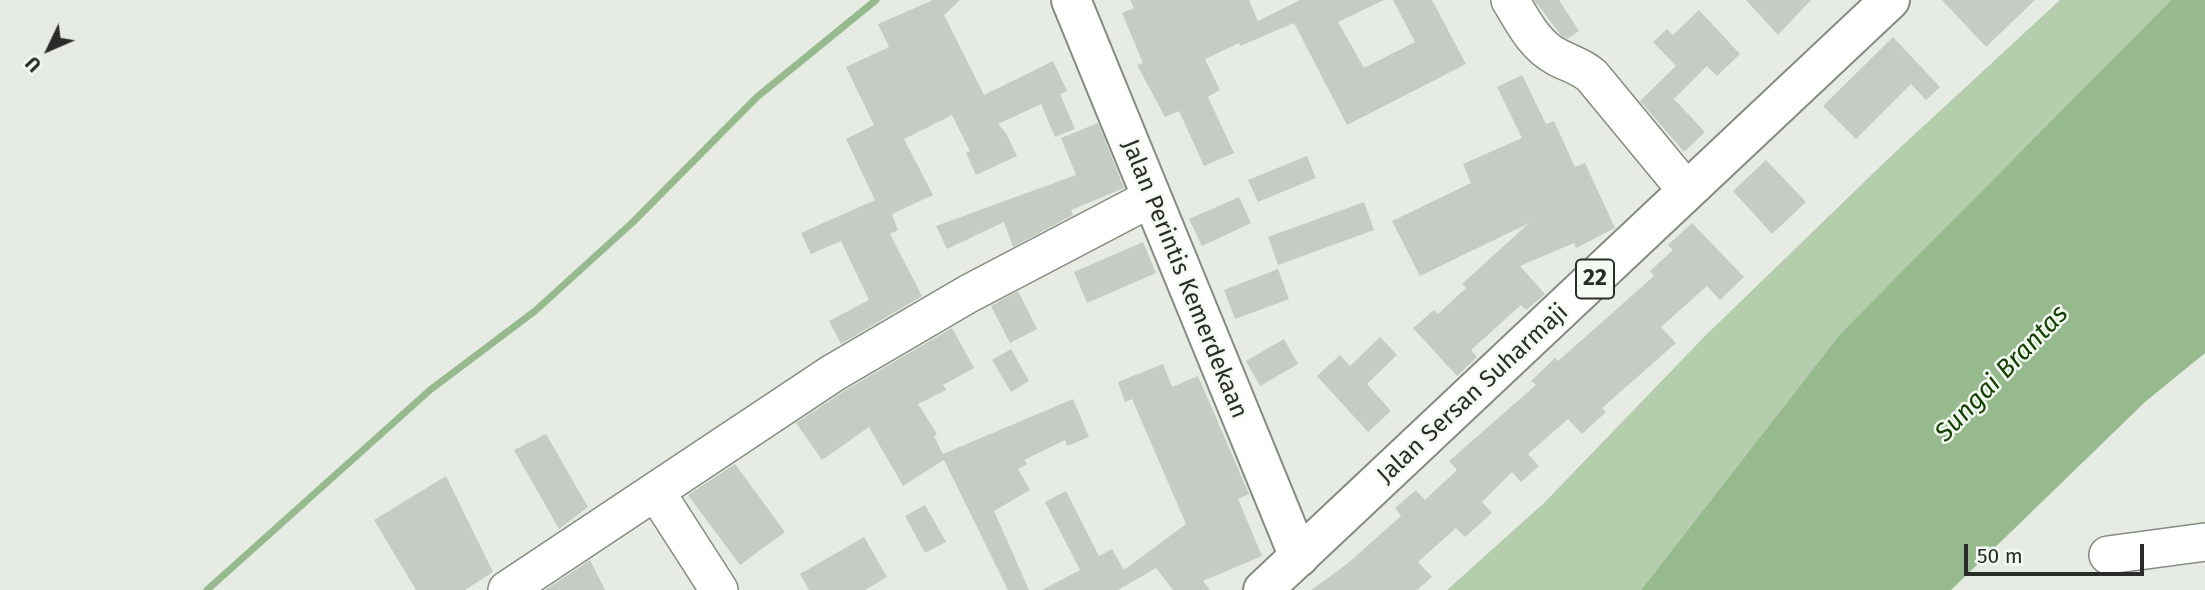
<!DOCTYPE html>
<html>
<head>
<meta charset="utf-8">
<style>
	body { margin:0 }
	#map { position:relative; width:2205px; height:590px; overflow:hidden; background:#e6ece4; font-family:"Fira Sans",sans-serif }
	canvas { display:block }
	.north { position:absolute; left:14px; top:14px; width:70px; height:70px; -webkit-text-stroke:5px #f3faf1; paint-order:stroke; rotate:226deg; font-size:19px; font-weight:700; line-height:28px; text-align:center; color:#2a2c29 }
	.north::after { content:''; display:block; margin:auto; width:24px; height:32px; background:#2a2c29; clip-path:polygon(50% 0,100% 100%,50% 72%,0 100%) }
	.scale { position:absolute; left:1964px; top:544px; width:180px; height:32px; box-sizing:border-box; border:4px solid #2a2c29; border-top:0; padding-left:9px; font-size:21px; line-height:24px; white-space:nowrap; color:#2a2c29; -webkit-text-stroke:5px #f3faf1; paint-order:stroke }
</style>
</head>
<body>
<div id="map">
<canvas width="2205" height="590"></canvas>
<div class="north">U</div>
<div class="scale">50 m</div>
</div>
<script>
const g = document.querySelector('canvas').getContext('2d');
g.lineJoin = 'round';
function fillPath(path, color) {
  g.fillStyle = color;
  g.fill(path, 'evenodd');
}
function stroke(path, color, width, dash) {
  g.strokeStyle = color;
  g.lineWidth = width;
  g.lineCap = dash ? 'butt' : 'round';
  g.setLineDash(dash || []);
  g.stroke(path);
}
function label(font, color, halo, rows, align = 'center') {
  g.font = font + ' "Fira Sans",sans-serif';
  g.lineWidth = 5;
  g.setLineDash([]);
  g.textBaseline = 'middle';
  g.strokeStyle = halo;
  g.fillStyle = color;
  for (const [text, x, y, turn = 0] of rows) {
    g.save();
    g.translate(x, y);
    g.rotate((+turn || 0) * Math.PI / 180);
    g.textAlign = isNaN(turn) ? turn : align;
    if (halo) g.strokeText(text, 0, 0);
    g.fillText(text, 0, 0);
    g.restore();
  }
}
fillPath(new Path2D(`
	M 2060,0 L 2171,0 L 1841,333 L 1641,590 L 1447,590 L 1544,503 L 1705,336 L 1890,157 Z`), '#b4cdac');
fillPath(new Path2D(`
	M 2171,0 L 2205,0 L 2205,353 L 2145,402 L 1951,590 L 1641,590 L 1841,333 Z`), '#96b98d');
stroke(new Path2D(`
	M 207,590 L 430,390 L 535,311 L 633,222 L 757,97 L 876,0`), '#96b98d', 7);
fillPath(new Path2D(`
	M 933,0 L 960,0 L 944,15 L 984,95 L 1053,61 L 1067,91 L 1060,94 L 1075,129 L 1055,137 L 1041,104 L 998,124 L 1006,133 L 1017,156 L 976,175 L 966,153 L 970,151 L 952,115 L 904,139 L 933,195 L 892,214 L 898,230 L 890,234 L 922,296 L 841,344 L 829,321 L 869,300 L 841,241 L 811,254 L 801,233 L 875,200 L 846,139 L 874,125 L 846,67 L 889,47 L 878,24 Z
	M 1130,0 L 1249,0 L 1258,21 L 1300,0 L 1384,0 L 1338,22 L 1364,68 L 1415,42 L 1393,0 L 1432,0 L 1466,64 L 1347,125 L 1294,23 L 1240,46 L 1239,43 L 1205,59 L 1220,90 L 1208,97 L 1234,153 L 1204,166 L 1179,111 L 1165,117 L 1137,65 L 1143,63 L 1122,13 L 1134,8 Z
	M 1534,0 L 1559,0 L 1579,31 L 1567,39 L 1561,35 Z
	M 1746,0 L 1811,0 L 1778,35 Z
	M 1942,0 L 2035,0 L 1986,47 Z
	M 1699,10 L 1740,54 L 1717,76 L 1707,66 L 1674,99 L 1705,132 L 1684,152 L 1640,101 L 1676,66 L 1653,42 L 1667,29 L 1673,35 Z
	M 1893,37 L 1940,87 L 1926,100 L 1911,84 L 1856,139 L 1823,106 Z
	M 1522,75 L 1546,124 L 1554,121 L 1575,167 L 1585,163 L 1615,228 L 1576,248 L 1574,243 L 1520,266 L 1545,294 L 1526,310 L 1521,305 L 1471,350 L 1477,357 L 1457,376 L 1413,328 L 1434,310 L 1438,314 L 1466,288 L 1462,284 L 1529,223 L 1420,276 L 1392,221 L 1471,183 L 1463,164 L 1522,138 L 1497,87 Z
	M 1098,123 L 1124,188 L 1071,210 L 1073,215 L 1013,247 L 1004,222 L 947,249 L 936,226 L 1076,175 L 1061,138 Z
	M 1307,156 L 1316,178 L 1258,202 L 1248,180 Z
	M 1766,160 L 1806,202 L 1772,234 L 1733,191 Z
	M 1239,197 L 1251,223 L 1202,246 L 1189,219 Z
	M 1364,202 L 1374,230 L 1278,265 L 1268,237 Z
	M 1692,223 L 1744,277 L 1720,300 L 1707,286 L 1661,327 L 1676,343 L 1602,408 L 1606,412 L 1582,434 L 1568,419 L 1528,454 L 1539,466 L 1521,482 L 1512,472 L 1482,502 L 1492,513 L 1465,537 L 1456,528 L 1418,562 L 1432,577 L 1417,590 L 1311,590 L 1347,564 L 1401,516 L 1395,508 L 1416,490 L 1425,500 L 1457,470 L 1449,461 L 1536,385 L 1531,381 L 1555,358 L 1558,361 L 1654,276 L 1650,271 L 1673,250 L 1668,245 Z
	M 1143,242 L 1156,273 L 1087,303 L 1074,272 Z
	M 1278,269 L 1289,299 L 1235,319 L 1224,290 Z
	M 1018,291 L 1037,329 L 1010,343 L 991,306 Z
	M 952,328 L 974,368 L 943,385 L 946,390 L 918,404 L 937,434 L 934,436 L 943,454 L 1073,399 L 1089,437 L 1067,446 L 1065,440 L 1024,460 L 1027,464 L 1018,469 L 1030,490 L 994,511 L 1029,590 L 1008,590 L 944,460 L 903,486 L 869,427 L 822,460 L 796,423 L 844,391 Z
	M 1380,337 L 1397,355 L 1367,384 L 1391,411 L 1368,432 L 1317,376 L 1340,355 L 1350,366 Z
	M 1284,339 L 1298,364 L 1260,386 L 1246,361 Z
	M 1011,349 L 1029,381 L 1011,392 L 992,360 Z
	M 1163,364 L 1172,387 L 1198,376 L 1249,494 L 1238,499 L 1262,556 L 1203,581 L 1210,590 L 1173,590 L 1156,568 L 1118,590 L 1042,590 L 1080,570 L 1045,502 L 1066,491 L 1099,556 L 1112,549 L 1124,570 L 1186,524 L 1132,399 L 1125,402 L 1118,382 Z
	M 546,434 L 588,507 L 559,529 L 514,450 Z
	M 735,464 L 785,532 L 740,565 L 688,495 Z
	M 446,476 L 493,572 L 465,590 L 416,590 L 374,520 Z
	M 925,505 L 946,542 L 925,553 L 905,516 Z
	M 864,537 L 887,577 L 865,590 L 809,590 L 800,574 Z
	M 590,560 L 605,590 L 545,590 Z`), '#c5ccc4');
const minor = new Path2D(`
	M 1510,0 C 1523,21 1534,45 1557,57 C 1570,64 1581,66 1592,76 L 1687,191
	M 656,492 L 719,590
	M 2108,555 L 2205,542
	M 507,590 L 833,373 L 968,294 L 1151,198`);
const major = new Path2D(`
	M 1071,0 L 1299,557`);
const highway = new Path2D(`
	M 1263,590 L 1890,0`);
stroke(minor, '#858b83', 40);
stroke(major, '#858b83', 42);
stroke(highway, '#858b83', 42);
stroke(minor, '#fff', 37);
stroke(major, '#fff', 38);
stroke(highway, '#fff', 38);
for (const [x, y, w] of [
	[1595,279,38]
]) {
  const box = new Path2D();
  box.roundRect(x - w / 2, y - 19.5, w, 39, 5);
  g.fillStyle = '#f3faf1';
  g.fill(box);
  stroke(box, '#2a2c29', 2);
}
label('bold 23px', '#2a2c29', null, [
	["22",1595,279]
]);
label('24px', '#2a2c29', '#f3faf1', [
	["Jalan Perintis Kemerdekaan",1184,279,68],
	["Jalan Sersan Suharmaji",1473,394,-43]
]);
label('italic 26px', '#134000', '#f3faf1', [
	["Sungai Brantas",2002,374,-46]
]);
</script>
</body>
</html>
